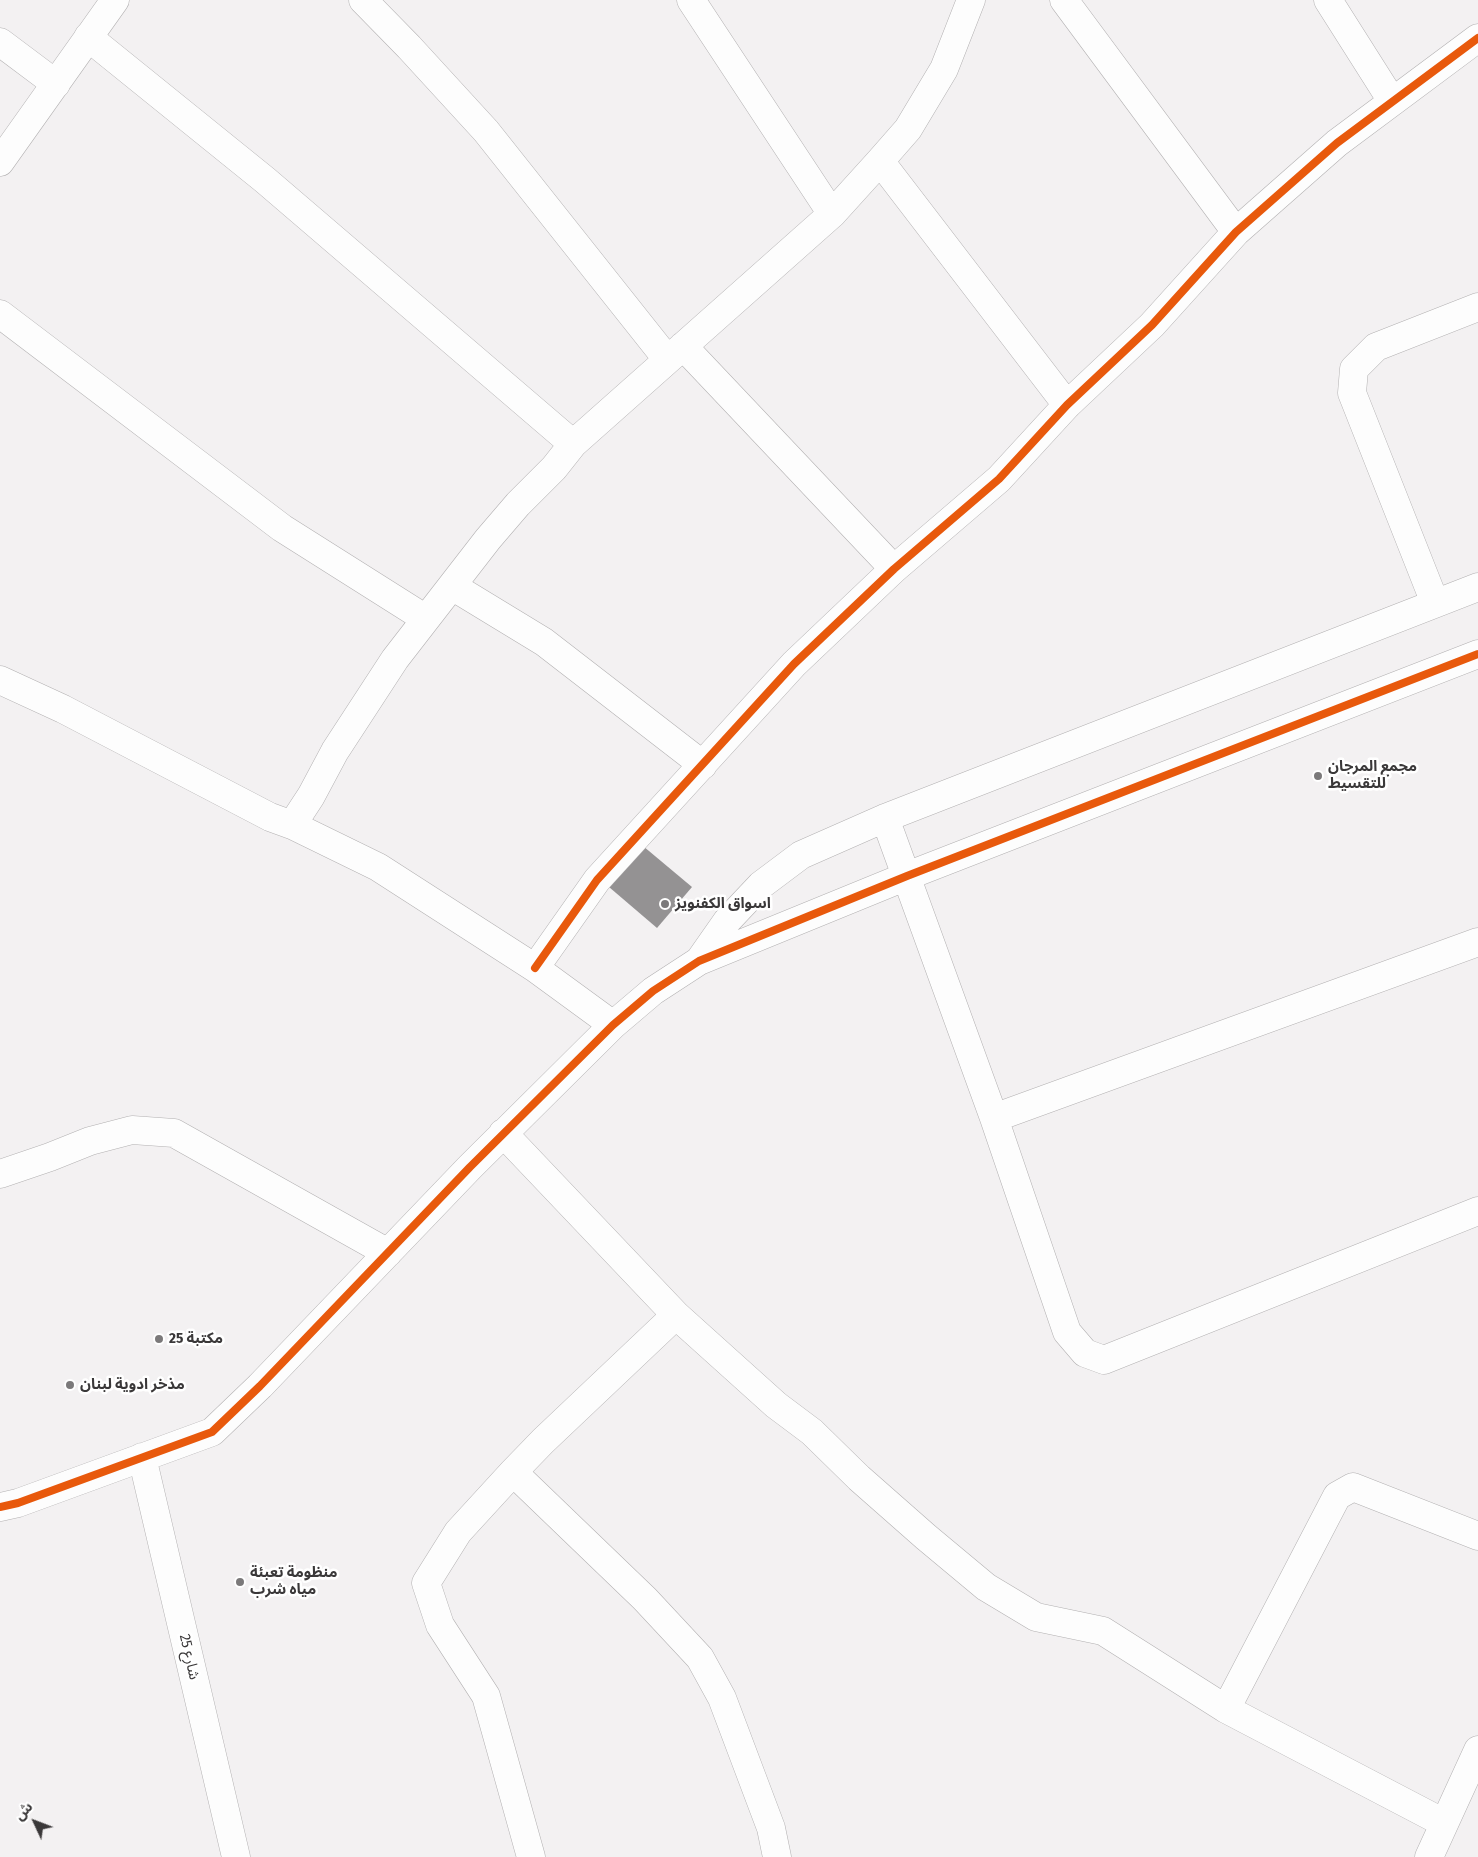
<!DOCTYPE html>
<html>
<head>
<meta charset="utf-8">
<style>
	body { margin:0 }
	#map { position:relative; width:1478px; height:1857px; overflow:hidden; background:#f3f1f2; font-family:"Fira Sans Condensed","Noto Sans Arabic",sans-serif }
	canvas { display:block }
	.north { position:absolute; left:10px; top:1797px; width:50px; height:50px; -webkit-text-stroke:4px #fff; paint-order:stroke; rotate:313deg; font-size:14px; font-weight:700; line-height:20px; text-align:center; color:#3a3839 }
	.north::after { content:''; display:block; margin:auto; width:18px; height:22px; background:#3a3839; clip-path:polygon(50% 0,100% 100%,50% 72%,0 100%) }
</style>
</head>
<body>
<div id="map">
<canvas width="1478" height="1857"></canvas>
<div class="north">ش</div>
</div>
<script>
const g = document.querySelector('canvas').getContext('2d');
g.lineJoin = 'round';
function fillPath(path, color) {
  g.fillStyle = color;
  g.fill(path, 'evenodd');
}
function stroke(path, color, width, dash) {
  g.strokeStyle = color;
  g.lineWidth = width;
  g.lineCap = dash ? 'butt' : 'round';
  g.setLineDash(dash || []);
  g.stroke(path);
}
function label(font, color, halo, rows, align = 'center') {
  g.font = font + ' "Fira Sans Condensed","Noto Sans Arabic",sans-serif';
  g.lineWidth = 5;
  g.setLineDash([]);
  g.textBaseline = 'middle';
  g.strokeStyle = halo;
  g.fillStyle = color;
  for (const [text, x, y, turn = 0] of rows) {
    g.save();
    g.translate(x, y);
    g.rotate((+turn || 0) * Math.PI / 180);
    g.textAlign = isNaN(turn) ? turn : align;
    if (halo) g.strokeText(text, 0, 0);
    g.fillText(text, 0, 0);
    g.restore();
  }
}
fillPath(new Path2D(`
	M 643,846 L 692,887 L 657,928 L 609,887 Z`), '#949293');
const minor = new Path2D(`
	M 363,0 L 409,47 L 486,131 L 667,359
	M 691,0 L 832,214
	M 1064,0 L 1236,232
	M 1328,0 L 1392,101
	M 88,37 L 265,180 L 573,444
	M 0,42 L 56,84
	M 880,161 L 1067,405
	M 0,162 L 115,0
	M 0,314 L 282,528 L 426,619
	M 683,346 L 894,569
	M 452,586 L 544,642 L 703,765
	M 1435,603 L 1352,393 L 1354,369 L 1376,347 L 1478,307
	M 0,680 L 63,709 L 270,817 L 292,825 L 378,867 L 535,968 L 613,1025
	M 885,818 L 994,1118 L 1067,1332 L 1085,1353 L 1104,1360 L 1478,1211
	M 292,825 L 311,796 L 335,751 L 395,659 L 488,539 L 518,504 L 554,468 L 573,444 L 832,214 L 880,161 L 908,129 L 944,69 L 971,0
	M 699,961 L 727,921 L 761,885 L 801,855 L 885,818 L 1478,587
	M 535,968 L 597,880 L 794,664 L 894,569 L 999,479 L 1067,405 L 1152,325 L 1236,232 L 1337,143 L 1478,38
	M 994,1118 L 1478,942
	M 503,1133 L 676,1315 L 776,1405 L 812,1432 L 859,1478 L 926,1537 L 986,1587 L 1036,1617 L 1103,1631 L 1226,1709 L 1444,1823
	M 0,1174 L 50,1157 L 90,1141 L 132,1130 L 174,1133 L 388,1253
	M 142,1457 L 236,1857
	M 513,1472 L 645,1599 L 700,1658 L 722,1698 L 771,1828 L 777,1857
	M 0,1507 L 18,1503 L 212,1432 L 260,1386 L 470,1167 L 613,1025 L 653,991 L 699,961 L 907,876 L 1478,654
	M 1226,1709 L 1337,1496 L 1353,1487 L 1478,1536
	M 531,1857 L 486,1696 L 440,1625 L 426,1583 L 458,1532 L 513,1472 L 543,1441 L 676,1315
	M 1429,1857 L 1478,1750`);
stroke(minor, '#b2b0b1', 29);
stroke(minor, '#fdfdfd', 28);
stroke(new Path2D(`
	M 535,968 L 597,880 L 794,664 L 894,569 L 999,479 L 1067,405 L 1152,325 L 1236,232 L 1337,143 L 1478,38
	M 0,1507 L 18,1503 L 212,1432 L 260,1386 L 470,1167 L 613,1025 L 653,991 L 699,961 L 907,876 L 1478,654`), '#e8590c', 8);
for (const [x, y, r, color] of [
	[1318,776,5,"#7b797a"],
	[665,904,5,"#7b797a"],
	[159,1339,5,"#7b797a"],
	[70,1385,5,"#7b797a"],
	[240,1582,5,"#7b797a"]
]) {
  const dot = new Path2D();
  dot.arc(x, y, r, 0, 2 * Math.PI);
  g.fillStyle = color;
  g.fill(dot);
  stroke(dot, '#fff', 2);
}
label('bold 15px', '#3a3839', '#fff', [
	["مجمع المرجان",1328,767],
	["للتقسيط",1328,784],
	["اسواق الكفنويز",675,904],
	["مكتبة 25",169,1339],
	["مذخر ادوية لبنان",80,1385],
	["منظومة تعبئة",250,1573],
	["مياه شرب",250,1590]
], 'left');
label('15px', '#3a3839', '#fff', [
	["شارع 25",189,1657,77]
]);
</script>
</body>
</html>
